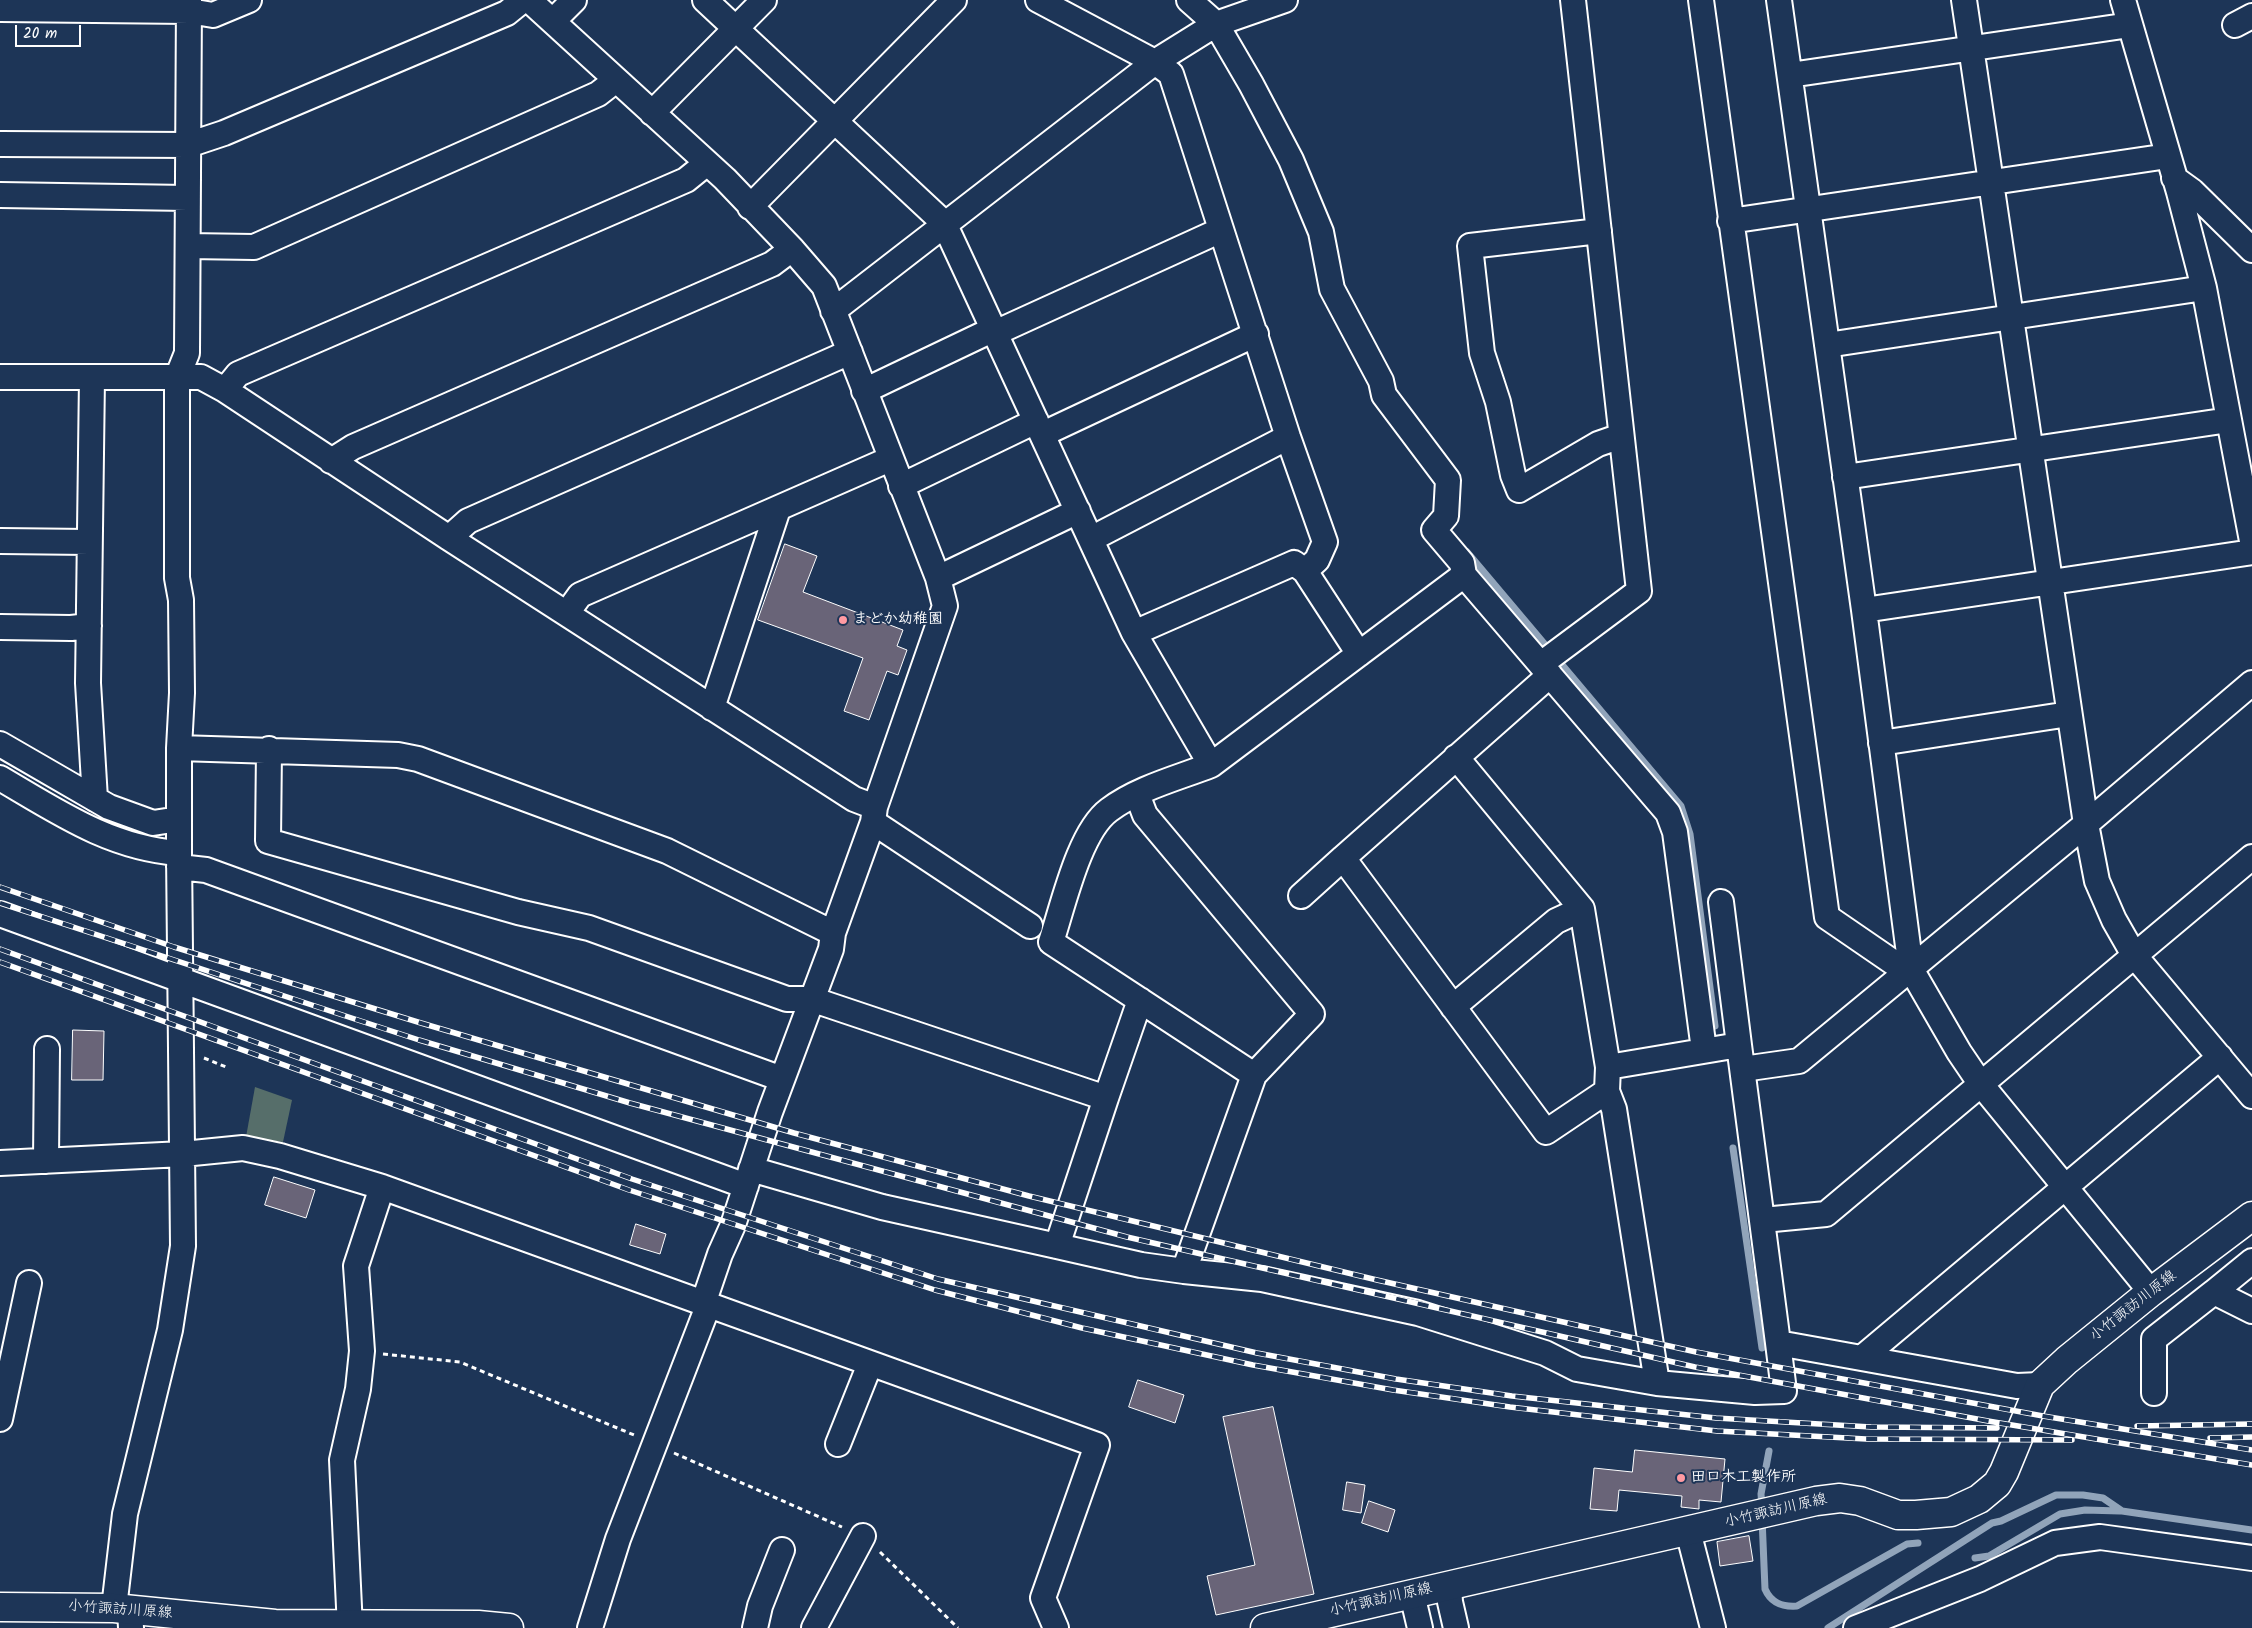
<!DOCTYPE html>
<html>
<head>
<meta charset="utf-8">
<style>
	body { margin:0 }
	#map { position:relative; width:2252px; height:1628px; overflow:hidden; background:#1d3557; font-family:Kalam,sans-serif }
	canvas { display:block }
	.scale { position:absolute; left:15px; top:25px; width:66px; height:22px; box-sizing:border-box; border:2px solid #fff; border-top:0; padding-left:6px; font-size:15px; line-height:18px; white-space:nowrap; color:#fff; -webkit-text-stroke:4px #1d3557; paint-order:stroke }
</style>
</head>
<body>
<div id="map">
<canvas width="2252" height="1628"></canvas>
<div class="scale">20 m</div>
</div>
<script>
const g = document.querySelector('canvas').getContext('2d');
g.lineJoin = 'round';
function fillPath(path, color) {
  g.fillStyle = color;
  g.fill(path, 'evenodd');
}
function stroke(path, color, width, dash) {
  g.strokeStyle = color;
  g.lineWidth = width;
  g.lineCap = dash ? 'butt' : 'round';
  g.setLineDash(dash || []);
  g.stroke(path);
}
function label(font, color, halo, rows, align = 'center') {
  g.font = font + ' Kalam,"Klee One",sans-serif';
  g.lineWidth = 4;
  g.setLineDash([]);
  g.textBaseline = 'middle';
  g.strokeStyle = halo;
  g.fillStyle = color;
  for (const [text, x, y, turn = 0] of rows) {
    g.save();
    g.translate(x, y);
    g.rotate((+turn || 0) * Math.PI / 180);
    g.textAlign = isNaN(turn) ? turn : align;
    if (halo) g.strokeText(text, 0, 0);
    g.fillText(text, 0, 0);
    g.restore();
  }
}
fillPath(new Path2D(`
	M 255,1087 L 292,1100 L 283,1142 L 246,1137 Z`), '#566e6a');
stroke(new Path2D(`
	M 1467,552 L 1681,806 L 1690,834 L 1715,1026
	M 1733,1148 L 1762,1348
	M 1762,1507 L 1761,1494 L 1769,1451
	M 1762,1518 L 1765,1589 C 1771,1603 1782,1607 1797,1606 L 1907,1544 L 1918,1543
	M 1975,1558 L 1989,1556 L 2060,1514 L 2085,1510 L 2120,1511
	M 1828,1628 L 1992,1523 L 2001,1521 L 2056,1495 L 2083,1495 L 2103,1498 L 2122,1511 L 2252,1530`), '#91a4ba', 7);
const building = new Path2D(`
	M 785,544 L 817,556 L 803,592 L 903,630 L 897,646 L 907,650 L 898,675 L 887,671 L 869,720 L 844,711 L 863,658 L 758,620 Z
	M 73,1030 L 104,1031 L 103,1080 L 72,1080 Z
	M 274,1177 L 315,1190 L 306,1218 L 265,1205 Z
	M 636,1224 L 666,1234 L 660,1254 L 630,1245 Z
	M 1138,1380 L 1184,1395 L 1175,1423 L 1129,1407 Z
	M 1273,1407 L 1314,1594 L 1216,1615 L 1207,1576 L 1255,1565 L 1223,1417 Z
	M 1635,1450 L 1725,1459 L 1721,1502 L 1699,1500 L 1699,1509 L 1681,1507 L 1682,1496 L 1619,1490 L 1617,1511 L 1590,1509 L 1594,1468 L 1632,1472 Z
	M 1347,1482 L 1365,1485 L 1361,1513 L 1343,1510 Z
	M 1369,1501 L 1395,1510 L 1388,1532 L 1362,1523 Z
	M 1749,1536 L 1753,1561 L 1720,1566 L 1717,1542 Z`);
fillPath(building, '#696478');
stroke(building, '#fff', 1);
const minor = new Path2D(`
	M 529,0 L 725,179 L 792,249 L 824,286 L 938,578 L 945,606 L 875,807 L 873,822 L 833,933 L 831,949 L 770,1112 L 733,1225 L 720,1254 L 703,1304
	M 1038,0 L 1155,62 L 1171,74 L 1288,437 L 1325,542 L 1317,560 L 1305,571
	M 1189,0 L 1216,24 L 1251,84 L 1291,160 L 1321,232 L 1332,289 L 1381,381 L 1384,395 L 1448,480 L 1446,516 L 1434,530 L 1462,563 L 1464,575 L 1668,813 L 1675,832 L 1704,1050
	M 1701,0 L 1827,917 L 1897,965 L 1911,969
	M 1779,0 L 1864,610 L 1911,969 L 1959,1052 L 1980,1083 L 2151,1292
	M 1964,0 L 2086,824 L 2097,881 L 2114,920 L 2134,955 L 2252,1096
	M 2123,0 L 2179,192 L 2204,288 L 2252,541
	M 0,9 L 189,11 L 213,15 L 249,0
	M 553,21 L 574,0
	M 2235,25 L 2252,16
	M 1790,75 L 2130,25
	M 652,113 L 764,0
	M 0,144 L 188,145 L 224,133 L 507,13 L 523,0
	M 2174,178 L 2192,191 L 2252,250
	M 0,195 L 187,198
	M 750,207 L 954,0
	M 1730,221 L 2168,156
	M 1599,231 L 1470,246 L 1482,353 L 1498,402 L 1513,475 L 1519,490 L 1598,444 L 1621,436
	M 188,246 L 254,247 L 598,94 L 616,80
	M 833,311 L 1155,62 L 1216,24 L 1285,0
	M 995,333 L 1221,230
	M 1827,345 L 2204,288
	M 0,377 L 201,377 L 225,390 L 449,538 L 854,799 L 875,807
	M 92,377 L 88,683 L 95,799
	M 225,390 L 238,374 L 686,180 L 707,163
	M 864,391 L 994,329
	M 1043,434 L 1256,334
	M 331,461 L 353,447 L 772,264 L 792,249
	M 1845,477 L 2229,420
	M 901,486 L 1036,421
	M 449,538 L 468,521 L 850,352
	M 1091,539 L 1288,437
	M 0,541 L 89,542
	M 938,578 L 1078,511
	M 1864,610 L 2252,552
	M 567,613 L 580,595 L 890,459
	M 0,627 L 71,628 L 89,626
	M 1134,633 L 1294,563 L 1305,571 L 1359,654
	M 1541,664 L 1639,591 L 1573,0
	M 712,708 L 778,509
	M 1881,743 L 2069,714
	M 0,744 L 109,807 L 153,823 L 179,819
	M 179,748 L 398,755 L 418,759 L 667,851 L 833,933
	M 269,749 L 268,841 L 518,912 L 589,928 L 787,999 L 811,999 L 1106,1098 L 1057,1246 L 1141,1265 L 1184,1271 L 1254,1075 L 1051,942 C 1063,906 1079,832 1109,810 C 1138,788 1178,778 1211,765 L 1134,633 L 944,223 L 705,0
	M 1456,757 L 1582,909 L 1608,1067 L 1607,1091 L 1546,1132 L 1343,858 L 1550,675
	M 1211,765 L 1464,575
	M 0,778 C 58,812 110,848 179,853
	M 1137,794 L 1145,815 L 1312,1014 L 1254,1075
	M 873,822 L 1030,926
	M 179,867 L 206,870 L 782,1079
	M 1301,896 L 1343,858
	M 1721,902 L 1739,1045
	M 0,914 L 746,1186
	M 1453,1007 L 1556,921 L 1582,909
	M 1608,1067 L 1739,1045 L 1778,1343 L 2017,1386 L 2040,1385
	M 1743,1069 L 1799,1061 L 2086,824 L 2252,683
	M 1607,1091 L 1614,1109 L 1657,1383
	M 1106,1098 L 1140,1000
	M 46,1161 L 47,1049
	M 0,1163 L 183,1154 L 243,1148 L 280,1156 L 382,1187 L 1097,1445 L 1043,1598 L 1056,1628
	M 751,1169 L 882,1207 L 1057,1246
	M 1763,1220 L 1826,1214 L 2252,857
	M 2252,1261 L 2214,1292 L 2252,1311
	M 1184,1271 L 1262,1279 L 1418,1313 L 1545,1353 L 1577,1369 L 1657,1383 L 1755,1392 L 1784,1391 L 1778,1343
	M 1863,1357 L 2220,1057
	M 2154,1393 L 2154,1339 L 2214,1292
	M 0,1419 L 29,1283
	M 838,1444 L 870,1364
	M 1688,1531 L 1713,1628
	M 1449,1585 L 1450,1602 L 1456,1628
	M 1412,1594 L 1420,1628
	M 114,1608 L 125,1514 L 170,1330 L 183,1246 L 179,853 L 179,748 L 182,693 L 181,600 L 177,578 L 177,378 L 187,353 L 189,0
	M 130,1610 L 131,1628
	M 350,1628 L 342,1460 L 358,1389 L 362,1351 L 356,1266 L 382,1187
	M 590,1628 L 618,1539 L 708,1306
	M 755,1628 L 760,1606 L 782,1550
	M 814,1628 L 863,1536
	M 1856,1628 L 1980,1579 L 2055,1543 L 2100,1537 L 2252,1558`);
const major = new Path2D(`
	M 0,1607 L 114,1608 L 275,1624 L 478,1625 L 509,1628
	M 1265,1628 L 1816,1501 L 1840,1498 L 1860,1501 L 1898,1515 L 1916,1515 L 1951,1512 L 1979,1499 L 1997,1484 L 2004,1472 L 2040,1385 L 2067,1360 L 2151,1292 L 2252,1216`);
stroke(minor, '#fff', 28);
stroke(major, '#fff', 31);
stroke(new Path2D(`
	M 204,1058 L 226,1067
	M 383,1354 L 460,1362 L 634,1435
	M 674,1453 L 842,1527
	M 880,1552 L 958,1628`), '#fff', 3, [5, 4]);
stroke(minor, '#1d3557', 24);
stroke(major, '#1d3557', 28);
const rail = new Path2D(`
	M 0,887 L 174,947 L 421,1023 L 794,1133 L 1029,1196 L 1377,1280 L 1696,1352 L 2043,1416 L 2252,1450
	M 0,903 L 419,1040 L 630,1103 L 1127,1237 L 1695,1367 L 1988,1421 L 2252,1465
	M 0,949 L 632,1179 L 938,1279 L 1257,1353 L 1396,1379 L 1512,1396 L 1716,1418 L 1871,1427 L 1997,1428
	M 0,962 L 629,1190 L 935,1290 L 1082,1328 L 1253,1365 L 1393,1390 L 1510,1407 L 1717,1431 L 1866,1439 L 2072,1440
	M 2137,1426 L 2252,1424
	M 2210,1438 L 2252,1437`);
stroke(rail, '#fff', 5.5);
stroke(rail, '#1d3557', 4, [11]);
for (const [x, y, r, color] of [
	[843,620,5,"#ff9aa2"],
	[1681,1478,5,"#ff9aa2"]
]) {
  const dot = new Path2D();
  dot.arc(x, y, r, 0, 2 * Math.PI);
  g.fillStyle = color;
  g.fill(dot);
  stroke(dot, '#1d3557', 2);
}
label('bold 15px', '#fff', '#1d3557', [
	["まどか幼稚園",853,620],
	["田口木工製作所",1691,1478]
], 'left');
label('15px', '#fff', '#1d3557', [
	["小竹諏訪川原線",2134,1307,-38],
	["小竹諏訪川原線",1776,1512,-13],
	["小竹諏訪川原線",1381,1601,-13],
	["小竹諏訪川原線",120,1611,4]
]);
</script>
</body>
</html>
